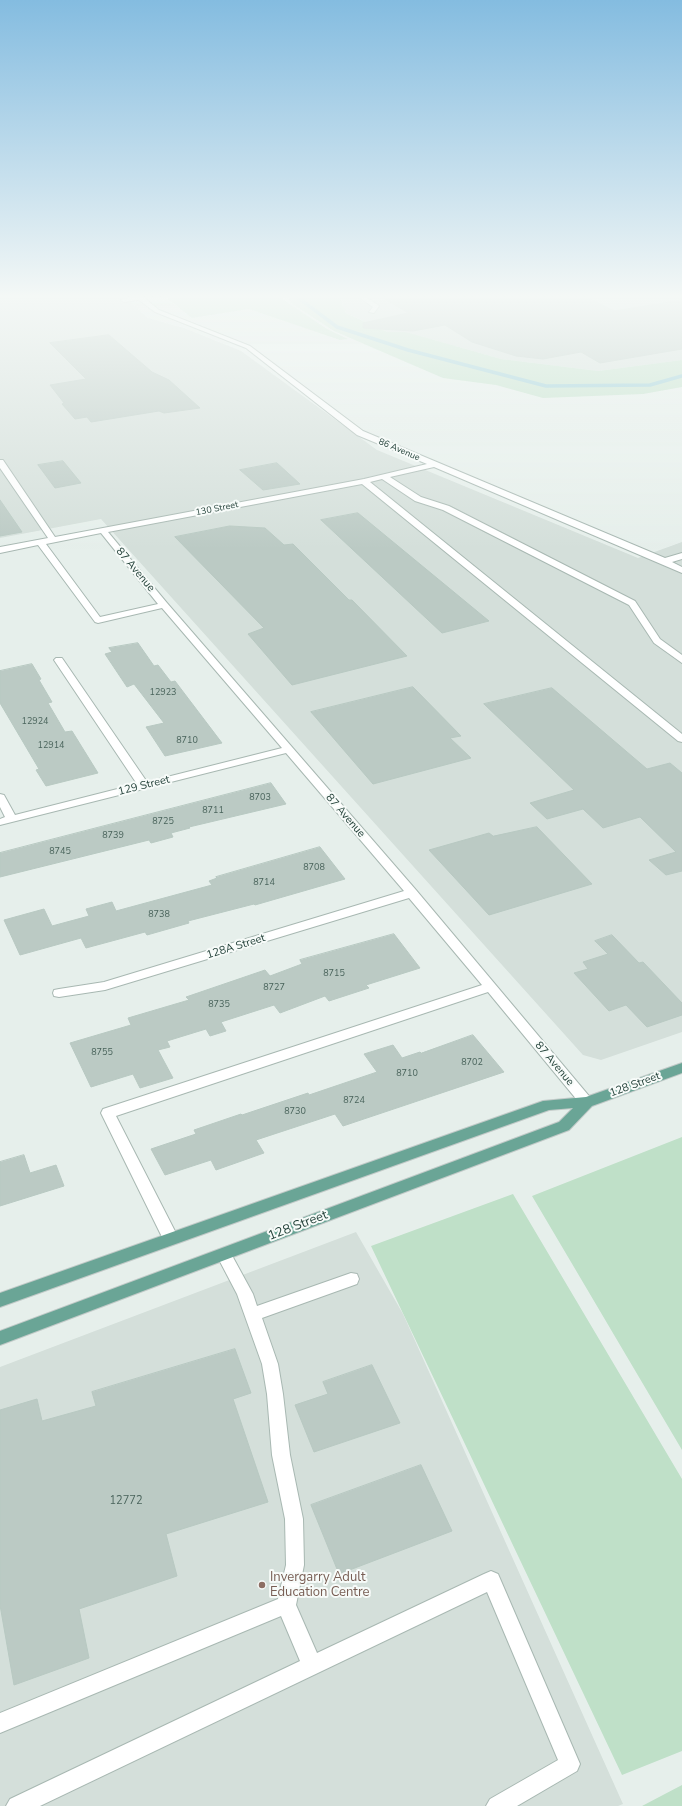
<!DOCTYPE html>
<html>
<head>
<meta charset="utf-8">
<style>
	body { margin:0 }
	canvas { display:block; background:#e6efeb }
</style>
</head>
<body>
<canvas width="682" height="1806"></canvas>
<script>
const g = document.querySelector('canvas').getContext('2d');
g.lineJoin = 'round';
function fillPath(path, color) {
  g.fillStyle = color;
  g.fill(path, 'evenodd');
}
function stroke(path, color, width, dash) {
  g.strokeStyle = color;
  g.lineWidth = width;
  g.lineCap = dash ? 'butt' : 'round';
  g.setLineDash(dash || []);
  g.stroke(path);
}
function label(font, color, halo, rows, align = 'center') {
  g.font = font + ' "Nunito Sans",sans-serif';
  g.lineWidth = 4;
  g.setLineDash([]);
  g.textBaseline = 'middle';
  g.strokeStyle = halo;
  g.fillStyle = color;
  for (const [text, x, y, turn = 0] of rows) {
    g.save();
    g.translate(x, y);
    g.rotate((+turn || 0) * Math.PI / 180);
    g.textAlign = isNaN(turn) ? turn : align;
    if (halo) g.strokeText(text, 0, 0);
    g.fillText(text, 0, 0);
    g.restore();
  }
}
fillPath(new Path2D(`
	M 0,296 L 123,296 L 148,318 L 184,328 L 241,351 L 377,450 L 638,558 L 682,542 L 682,1032 L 601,1060 L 583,1055 L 101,519 L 0,538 Z
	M 339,296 L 682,296 L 682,360 L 598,371 L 501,359 L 406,332 L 387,332 L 346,313 Z
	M 356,1232 L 403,1314 L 623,1804 L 618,1806 L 0,1806 L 0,1367 Z`), '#d4dfda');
fillPath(new Path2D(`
	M 164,296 L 282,296 L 284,300 L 327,329 L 348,339 L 340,340 L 249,309 L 192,318 Z
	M 287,296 L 339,296 L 346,313 L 387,332 L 406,332 L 501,359 L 598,371 L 682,360 L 682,387 L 643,394 L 543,398 L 496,385 L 443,378 L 334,331 L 291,303 Z
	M 682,1137 L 682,1450 L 532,1196 Z
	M 513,1194 L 682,1479 L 682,1751 L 622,1775 L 371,1246 Z
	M 682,1785 L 682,1806 L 642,1806 Z`), '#bfe0c8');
stroke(new Path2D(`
	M 296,296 L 337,327 L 408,350 L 546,386 L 650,385 L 682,376`), '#8ec9d4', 3.5);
const building = new Path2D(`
	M 380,296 L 473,296 L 478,299 L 498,296 L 585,296 L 614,311 L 682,300 L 682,349 L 600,363 L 581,352 L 543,359 L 516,356 L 472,342 L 445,325 L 413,331 L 363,328 L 363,323 L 408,313 Z
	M 109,335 L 152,372 L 169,380 L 200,408 L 164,413 L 159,411 L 91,422 L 87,417 L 75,419 L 62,404 L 64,403 L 50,385 L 86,379 L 50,343 Z
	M 63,461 L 81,483 L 55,488 L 38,465 Z
	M 277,463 L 300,484 L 263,490 L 240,470 Z
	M 0,500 L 22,532 L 0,536 Z
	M 358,513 L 489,621 L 442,633 L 321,520 Z
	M 230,526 L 265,528 L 284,545 L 293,544 L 349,600 L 352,600 L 407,656 L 292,685 L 248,634 L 264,628 L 175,537 Z
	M 138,643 L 154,666 L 158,665 L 171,682 L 175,681 L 222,743 L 165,756 L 146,727 L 164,723 L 134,684 L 127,687 L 105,654 L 112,652 L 109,648 Z
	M 32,664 L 41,679 L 39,680 L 52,702 L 48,703 L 65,732 L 72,731 L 98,773 L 46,786 L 36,770 L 39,769 L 0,703 L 0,671 Z
	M 413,687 L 461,736 L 450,738 L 471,758 L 373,784 L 311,712 Z
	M 552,688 L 647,769 L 670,763 L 682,773 L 682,871 L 666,875 L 649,860 L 676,852 L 640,817 L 603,828 L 583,809 L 547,819 L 530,803 L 574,790 L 484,704 Z
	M 271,783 L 286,804 L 189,827 L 190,828 L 171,833 L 173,837 L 151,843 L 149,840 L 0,877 L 0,853 Z
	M 537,827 L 592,884 L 489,915 L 429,850 L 489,833 L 493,836 Z
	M 320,847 L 345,879 L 255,905 L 254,904 L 188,921 L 189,923 L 147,935 L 145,932 L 86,948 L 81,938 L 20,955 L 4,920 L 44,909 L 52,926 L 89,916 L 86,909 L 112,902 L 116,911 L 212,885 L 209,881 L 217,878 L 216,877 Z
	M 394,934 L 420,968 L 366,985 L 369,988 L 329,1001 L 325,996 L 280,1013 L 274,1005 L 221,1022 L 226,1031 L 210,1036 L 206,1029 L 167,1041 L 170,1047 L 158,1050 L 173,1078 L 140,1088 L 133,1074 L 91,1087 L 70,1043 L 131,1025 L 128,1018 L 189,1000 L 186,997 L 265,970 L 270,976 L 302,964 L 300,960 Z
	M 612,935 L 639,963 L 643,962 L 682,1003 L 682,1015 L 647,1027 L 626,1005 L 609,1011 L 574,973 L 588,969 L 583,962 L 608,954 L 595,941 Z
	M 473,1035 L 504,1072 L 343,1126 L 335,1114 L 256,1140 L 264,1153 L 216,1170 L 211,1160 L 165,1175 L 151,1149 L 196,1134 L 194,1130 L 241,1114 L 242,1115 L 308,1093 L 309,1095 L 377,1072 L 364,1054 L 393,1045 L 402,1058 L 420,1052 L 421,1053 Z
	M 24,1155 L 30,1173 L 56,1165 L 64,1186 L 0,1206 L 0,1162 Z
	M 235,1349 L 251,1393 L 233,1399 L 268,1502 L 166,1534 L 177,1576 L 79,1609 L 89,1658 L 14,1685 L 0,1605 L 0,1410 L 37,1399 L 42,1421 L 96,1406 L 92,1392 Z
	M 372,1365 L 400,1423 L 314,1452 L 295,1405 L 328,1394 L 323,1382 Z
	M 421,1465 L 452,1531 L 339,1574 L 311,1505 Z`);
fillPath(building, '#bbcac4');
stroke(building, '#b8c9c2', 1);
const minor = new Path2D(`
	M 135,296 L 142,296 L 159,310 L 250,346 L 363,431 L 665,558 L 682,553 L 682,559 L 672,562 L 682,567 L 682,573 L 434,467 L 390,477 L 421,497 L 449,506 L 635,601 L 660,639 L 682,655 L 682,663 L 654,643 L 629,605 L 443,510 L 415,501 L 382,479 L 370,482 L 682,734 L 682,742 L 678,741 L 362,484 L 108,532 L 167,603 L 416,890 L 594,1102 L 592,1106 L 587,1107 L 582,1106 L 488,992 L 116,1116 L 179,1239 L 176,1243 L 171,1245 L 166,1243 L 163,1239 L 101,1113 L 103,1109 L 482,985 L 409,898 L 105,990 L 59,997 L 54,996 L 53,993 L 54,990 L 59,989 L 104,982 L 404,891 L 286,753 L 0,825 L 0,819 L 5,817 L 0,807 L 0,794 L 4,795 L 15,815 L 137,784 L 54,660 L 56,658 L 62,658 L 147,782 L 282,748 L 162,608 L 98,623 L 95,622 L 38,545 L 0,553 L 0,547 L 48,538 L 0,468 L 0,460 L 3,460 L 55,537 L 364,479 L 427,464 L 357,435 L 246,348 L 155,312 L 139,300 L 124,302 L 121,300 ZM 101,533 L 158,604 L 100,617 L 46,544 Z
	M 357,296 L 364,296 L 378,305 L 379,306 L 374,313 L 369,312 L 373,307 Z
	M 224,1248 L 229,1250 L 253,1294 L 257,1306 L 351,1273 L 357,1274 L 359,1279 L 357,1284 L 262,1318 L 278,1364 L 283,1394 L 290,1455 L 303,1519 L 304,1565 L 296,1605 L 317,1653 L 484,1574 L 491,1571 L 498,1574 L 580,1764 L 577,1771 L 517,1806 L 486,1806 L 490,1799 L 558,1760 L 487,1592 L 40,1806 L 6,1806 L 10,1799 L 300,1661 L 281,1616 L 0,1733 L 0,1713 L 278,1599 L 286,1565 L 285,1519 L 272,1455 L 267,1394 L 262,1364 L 237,1294 L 216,1254 L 219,1250 Z`);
const major = new Path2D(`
	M 682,1063 L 682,1073 L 592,1106 L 569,1130 L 0,1345 L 0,1331 L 559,1122 L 573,1108 L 549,1110 L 0,1307 L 0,1293 L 543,1101 L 586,1097 Z`);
stroke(minor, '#a8b8b2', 2);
stroke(major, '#c2cac8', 2);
fillPath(minor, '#fff');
fillPath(major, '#6aa596');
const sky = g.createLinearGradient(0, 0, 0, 549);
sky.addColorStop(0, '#84bce0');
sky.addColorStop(0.54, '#f4f8f6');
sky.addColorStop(1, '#f4f8f600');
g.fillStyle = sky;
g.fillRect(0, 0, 682, 549);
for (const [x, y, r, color] of [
	[262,1585,4,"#8d6e63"]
]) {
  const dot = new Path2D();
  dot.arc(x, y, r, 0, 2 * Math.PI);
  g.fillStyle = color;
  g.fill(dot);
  stroke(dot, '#f7fbf9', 1.5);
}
label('9px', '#24423a', '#f7fbf9', [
	["86 Avenue",399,450,23],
	["130 Street",217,509,-11]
]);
label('9px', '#4a645c', null, [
	["12923",163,693],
	["12924",35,722],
	["8710",187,741],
	["12914",51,746],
	["8703",260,798],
	["8711",213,811],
	["8725",163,822],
	["8739",113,836],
	["8745",60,852],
	["8708",314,868],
	["8714",264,883],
	["8738",159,915],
	["8715",334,974],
	["8727",274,988],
	["8735",219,1005],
	["8755",102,1053],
	["8702",472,1063],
	["8710",407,1074],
	["8724",354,1101],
	["8730",295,1112]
]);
label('11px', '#24423a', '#f7fbf9', [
	["87 Avenue",135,570,50],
	["129 Street",144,786,-14],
	["87 Avenue",345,816,49],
	["128A Street",236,947,-17],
	["87 Avenue",554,1064,50],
	["128 Street",635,1085,-20]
]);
label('11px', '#4a645c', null, [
	["12772",126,1501]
]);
label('13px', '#24423a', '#f7fbf9', [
	["128 Street",298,1226,-21]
]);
label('13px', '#785e54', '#f7fbf9', [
	["Invergarry Adult",270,1578],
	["Education Centre",270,1593]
], 'left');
</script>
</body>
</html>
